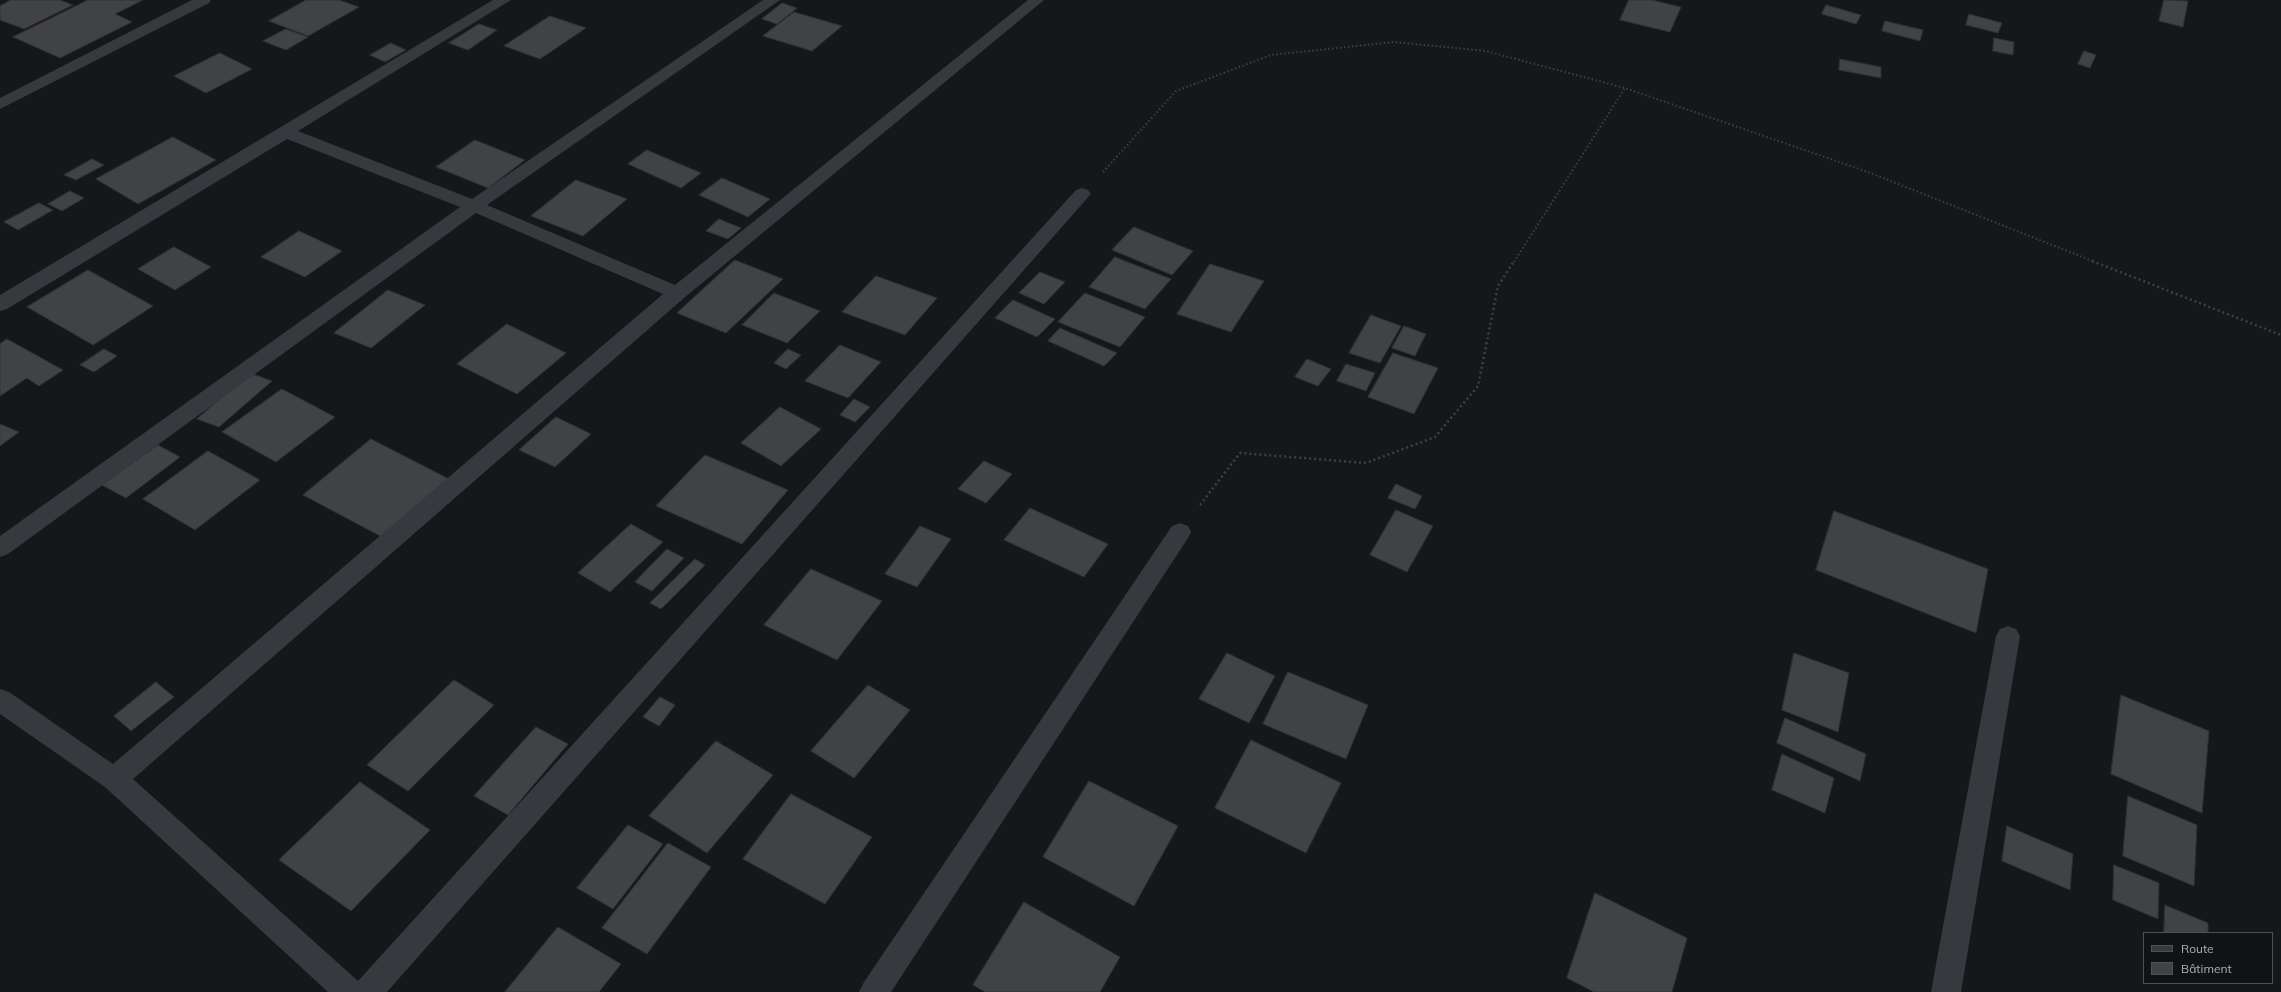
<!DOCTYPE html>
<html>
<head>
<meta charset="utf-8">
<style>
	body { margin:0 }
	#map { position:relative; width:2281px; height:992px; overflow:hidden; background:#161718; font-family:Mulish,sans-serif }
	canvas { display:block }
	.legend { position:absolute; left:2143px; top:932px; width:130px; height:52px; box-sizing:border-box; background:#111213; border:1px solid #4d5255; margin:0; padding:5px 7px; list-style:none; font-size:12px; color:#a7b1b9 }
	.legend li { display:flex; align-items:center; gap:8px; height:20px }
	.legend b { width:20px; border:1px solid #4d5255 }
</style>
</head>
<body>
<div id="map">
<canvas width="2281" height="992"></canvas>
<ul class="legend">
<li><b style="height:5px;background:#37393e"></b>Route</li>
<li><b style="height:11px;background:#404246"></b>Bâtiment</li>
</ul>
</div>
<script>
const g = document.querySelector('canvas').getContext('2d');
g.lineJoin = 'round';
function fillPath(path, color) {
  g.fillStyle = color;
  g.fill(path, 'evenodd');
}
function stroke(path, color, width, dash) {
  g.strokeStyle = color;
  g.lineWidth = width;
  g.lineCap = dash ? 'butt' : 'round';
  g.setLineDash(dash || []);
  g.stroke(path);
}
const building = new Path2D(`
	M 11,0 L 60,0 L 73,5 L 24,29 L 0,20 L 0,6 Z
	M 88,0 L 143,0 L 115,14 L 132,22 L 60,58 L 13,37 Z
	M 306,0 L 339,0 L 359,7 L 308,36 L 269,21 Z
	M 1629,0 L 1652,0 L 1681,7 L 1670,32 L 1620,20 Z
	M 2164,0 L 2188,1 L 2183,27 L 2159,21 Z
	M 782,3 L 797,8 L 777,24 L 762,19 Z
	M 1826,5 L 1861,15 L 1856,24 L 1822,14 Z
	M 794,12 L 842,26 L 812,51 L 763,36 Z
	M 1969,14 L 2002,23 L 1998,33 L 1966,25 Z
	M 550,16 L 586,28 L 540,59 L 504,46 Z
	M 1885,21 L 1923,30 L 1920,41 L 1882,31 Z
	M 479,24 L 497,30 L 468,50 L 449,43 Z
	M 286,29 L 308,37 L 286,50 L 263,41 Z
	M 1994,38 L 2014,42 L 2013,55 L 1993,51 Z
	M 391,43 L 406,50 L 385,62 L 370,55 Z
	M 2084,51 L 2096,55 L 2090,68 L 2078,64 Z
	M 220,53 L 252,69 L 206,93 L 174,76 Z
	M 1840,59 L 1881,67 L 1881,78 L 1839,70 Z
	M 173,137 L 216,160 L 138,204 L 96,179 Z
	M 475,140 L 525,160 L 488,188 L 436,167 Z
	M 647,150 L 701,173 L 681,188 L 628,164 Z
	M 92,159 L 104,165 L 76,180 L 64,175 Z
	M 722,178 L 770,199 L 748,217 L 699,195 Z
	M 576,180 L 627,199 L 583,236 L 531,216 Z
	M 70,191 L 84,198 L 62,211 L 48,204 Z
	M 39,203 L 53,210 L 18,230 L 4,222 Z
	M 719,219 L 741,228 L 728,239 L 706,231 Z
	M 1134,227 L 1193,251 L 1172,275 L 1112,250 Z
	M 299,231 L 342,251 L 305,277 L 261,257 Z
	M 174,247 L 211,267 L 175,290 L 138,269 Z
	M 1115,257 L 1171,279 L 1145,309 L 1089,287 Z
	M 735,260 L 783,279 L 726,333 L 677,313 Z
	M 1210,264 L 1264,281 L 1231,332 L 1177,314 Z
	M 88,270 L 153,306 L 93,345 L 27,307 Z
	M 1040,272 L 1065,282 L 1044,304 L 1019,293 Z
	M 876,276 L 937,298 L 905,335 L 842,312 Z
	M 388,290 L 425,305 L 371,348 L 334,333 Z
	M 774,293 L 820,311 L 787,343 L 742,325 Z
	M 1085,293 L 1145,317 L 1120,347 L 1058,322 Z
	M 1013,300 L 1055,319 L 1037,337 L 995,318 Z
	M 1371,315 L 1401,326 L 1380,363 L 1349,353 Z
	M 507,324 L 566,353 L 517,394 L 457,364 Z
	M 1404,326 L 1426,334 L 1415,356 L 1392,348 Z
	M 1060,328 L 1117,353 L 1104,366 L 1048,341 Z
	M 7,339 L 63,370 L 39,386 L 27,378 L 0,396 L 0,344 Z
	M 840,345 L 881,362 L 848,398 L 805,381 Z
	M 104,349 L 117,356 L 94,372 L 80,365 Z
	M 788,349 L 801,355 L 786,369 L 774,363 Z
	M 1393,353 L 1438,368 L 1414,414 L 1368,397 Z
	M 1307,359 L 1331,369 L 1318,386 L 1295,377 Z
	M 1346,364 L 1375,373 L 1366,391 L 1337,381 Z
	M 250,373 L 272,381 L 219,427 L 197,419 Z
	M 282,389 L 335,417 L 276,462 L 222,432 Z
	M 854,399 L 870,407 L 855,422 L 840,415 Z
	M 780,407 L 821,429 L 781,466 L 741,443 Z
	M 556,417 L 591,434 L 555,467 L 519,450 Z
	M 0,424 L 19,432 L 0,446 Z
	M 371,439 L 449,479 L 382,537 L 303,495 Z
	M 158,445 L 180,457 L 126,498 L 102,485 Z
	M 208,451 L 260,480 L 195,530 L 143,499 Z
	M 705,455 L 788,490 L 742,544 L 656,506 Z
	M 984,461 L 1012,474 L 986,503 L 958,489 Z
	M 1396,484 L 1422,496 L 1415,509 L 1388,498 Z
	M 1030,508 L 1108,544 L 1084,577 L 1004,540 Z
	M 1396,510 L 1433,526 L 1407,572 L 1370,555 Z
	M 1834,511 L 1988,569 L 1976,633 L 1816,570 Z
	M 631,524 L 663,542 L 610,592 L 578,573 Z
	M 920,526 L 951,539 L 917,587 L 885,574 Z
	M 667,549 L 684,558 L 652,591 L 635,582 Z
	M 695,559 L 705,565 L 661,609 L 650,603 Z
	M 811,569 L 882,601 L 837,660 L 764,625 Z
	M 1227,653 L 1275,676 L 1249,723 L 1199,699 Z
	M 1794,653 L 1849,673 L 1838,732 L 1782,710 Z
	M 1288,672 L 1368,705 L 1346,759 L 1263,724 Z
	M 454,680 L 494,705 L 408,791 L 367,765 Z
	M 156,682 L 174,697 L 131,731 L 114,716 Z
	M 868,685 L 910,710 L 854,778 L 811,751 Z
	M 2121,695 L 2209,731 L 2202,813 L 2111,774 Z
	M 660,697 L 675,705 L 659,726 L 643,717 Z
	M 1785,718 L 1866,754 L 1860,781 L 1777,743 Z
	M 536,727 L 568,744 L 508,815 L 474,796 Z
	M 1251,740 L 1341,783 L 1306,853 L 1215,808 Z
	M 716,741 L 773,775 L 707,853 L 649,816 Z
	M 1782,754 L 1834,778 L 1825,813 L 1772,790 Z
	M 1089,781 L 1178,826 L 1134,906 L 1043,857 Z
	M 360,782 L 430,830 L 351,911 L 279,860 Z
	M 791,794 L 872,837 L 825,904 L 743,859 Z
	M 2128,796 L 2197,825 L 2194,886 L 2123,856 Z
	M 628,825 L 663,844 L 613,909 L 577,888 Z
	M 2007,826 L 2073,854 L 2070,890 L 2002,861 Z
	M 668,843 L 711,867 L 647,954 L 602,928 Z
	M 2114,865 L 2159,883 L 2158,919 L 2113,900 Z
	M 1595,893 L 1687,938 L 1672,992 L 1594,992 L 1567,978 Z
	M 1024,902 L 1120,957 L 1100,992 L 985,992 L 973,985 Z
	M 2165,905 L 2208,923 L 2208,933 L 2164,933 Z
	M 558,927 L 621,964 L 599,992 L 505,992 Z`);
fillPath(building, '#404246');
stroke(building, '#303135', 1);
stroke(new Path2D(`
	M 1103,172 L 1176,91 L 1271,55 L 1394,42 L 1486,51 L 1625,88 L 1868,172 L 2095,262
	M 1514,262 L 1625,88`), '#3d4145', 2, [1.5, 2.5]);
stroke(new Path2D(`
	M 2092,261 L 2281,335
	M 1200,505 L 1240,453 L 1366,463 L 1435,437 L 1478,386 L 1498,286 L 1514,261`), '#3d4145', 2.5, [2, 3]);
fillPath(new Path2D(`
	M 192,0 L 211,0 L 209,3 L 0,109 L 0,98 Z
	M 493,0 L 511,0 L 298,131 L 472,199 L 763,0 L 780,0 L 487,205 L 675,285 L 1028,0 L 1044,0 L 684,298 L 133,779 L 358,981 L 1076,190 L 1082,188 L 1088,190 L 1091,194 L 387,992 L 328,992 L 105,787 L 0,714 L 0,689 L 9,692 L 113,764 L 663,294 L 476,213 L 8,554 L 0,557 L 0,536 L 460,207 L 287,139 L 7,309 L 0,311 L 0,295 Z
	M 1180,523 L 1188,526 L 1191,532 L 1188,538 L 891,992 L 859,992 L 864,982 L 1172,526 Z
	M 2008,626 L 2016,629 L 2020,636 L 1961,992 L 1931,992 L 1996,636 L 2000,629 Z`), '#37393e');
</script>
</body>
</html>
